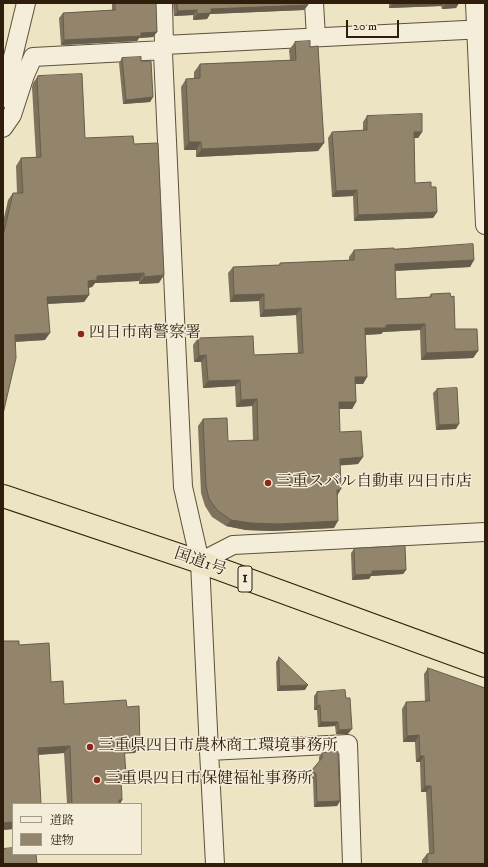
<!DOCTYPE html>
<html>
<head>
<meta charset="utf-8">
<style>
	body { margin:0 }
	#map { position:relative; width:488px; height:867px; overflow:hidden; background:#ede4c4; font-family:"IM FELL DW Pica","Noto Serif JP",serif }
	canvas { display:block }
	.frame { position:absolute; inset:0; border:4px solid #301e0c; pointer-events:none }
	.legend { position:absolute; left:12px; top:803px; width:130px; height:52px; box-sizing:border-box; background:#f3edd9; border:1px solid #a59a87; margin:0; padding:5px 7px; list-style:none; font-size:12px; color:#301e0c }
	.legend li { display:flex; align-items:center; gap:8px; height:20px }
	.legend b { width:20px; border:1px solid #a59a87 }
	.scale { position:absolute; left:346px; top:20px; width:53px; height:18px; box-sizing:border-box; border:2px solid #301e0c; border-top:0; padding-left:5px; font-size:12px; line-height:14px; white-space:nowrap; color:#301e0c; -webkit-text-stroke:3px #f3edd9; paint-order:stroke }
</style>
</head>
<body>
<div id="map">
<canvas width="488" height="867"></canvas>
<div class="frame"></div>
<ul class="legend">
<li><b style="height:5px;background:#f3edd9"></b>道路</li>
<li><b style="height:11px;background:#92856c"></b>建物</li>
</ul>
<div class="scale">20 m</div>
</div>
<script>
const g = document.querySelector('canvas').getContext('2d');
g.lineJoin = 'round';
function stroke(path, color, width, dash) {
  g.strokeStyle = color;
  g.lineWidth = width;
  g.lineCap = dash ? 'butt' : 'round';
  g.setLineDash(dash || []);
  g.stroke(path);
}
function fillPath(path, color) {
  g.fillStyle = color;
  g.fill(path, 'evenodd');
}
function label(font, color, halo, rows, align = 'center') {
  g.font = font + ' "IM FELL DW Pica","Noto Serif JP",serif';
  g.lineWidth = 3;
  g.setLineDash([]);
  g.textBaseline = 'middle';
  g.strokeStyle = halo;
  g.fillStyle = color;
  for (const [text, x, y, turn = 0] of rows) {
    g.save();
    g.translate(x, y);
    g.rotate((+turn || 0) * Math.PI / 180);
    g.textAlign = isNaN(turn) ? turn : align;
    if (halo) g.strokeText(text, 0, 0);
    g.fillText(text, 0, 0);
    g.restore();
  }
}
const minor = new Path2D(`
	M 163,3 L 164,45 L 163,53 L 176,340 L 183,487 L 200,562 L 209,751 L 215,864
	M 314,3 L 316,37
	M 475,3 L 485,225
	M 164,45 L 485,29
	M 3,98 L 26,3
	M 3,128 L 12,115 L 25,75 L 33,57 L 164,50
	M 200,562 L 233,545 L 485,532
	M 209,751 L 348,744 L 352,864`);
const highway = new Path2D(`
	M 3,496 L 200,562 L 485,666`);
stroke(minor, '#5f503a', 20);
stroke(highway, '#301e0c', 24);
stroke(minor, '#f3edd9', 18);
stroke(highway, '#ede4c4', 22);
fillPath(new Path2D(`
	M 112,3 L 156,3 L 157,32 L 153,37 L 139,38 L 137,41 L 61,45 L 59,18 L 63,13 L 112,10 Z
	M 173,3 L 307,3 L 308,5 L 304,10 L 210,14 L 207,19 L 193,20 L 193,15 L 174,16 Z
	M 385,3 L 459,3 L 456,8 L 442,9 L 441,6 L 389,8 L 389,4 L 385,4 Z
	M 295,42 L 324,143 L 318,151 L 196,157 L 196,150 L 184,150 L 181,87 L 186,79 L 194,79 L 194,72 L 200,64 L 290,60 L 289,50 Z
	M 122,58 L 141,61 L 153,97 L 150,102 L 123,104 L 119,63 Z
	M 38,76 L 85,138 L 134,144 L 159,283 L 139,284 L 139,281 L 95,283 L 92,287 L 89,288 L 89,295 L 84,302 L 48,304 L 45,340 L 15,342 L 3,414 L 3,222 L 8,200 L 13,193 L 17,193 L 16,166 L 21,158 L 36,157 L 32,87 L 33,83 Z
	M 367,116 L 422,132 L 418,138 L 414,138 L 415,183 L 431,187 L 437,212 L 433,218 L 354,221 L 353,196 L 332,197 L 328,138 L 332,132 L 363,130 L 363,122 Z
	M 394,249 L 474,260 L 470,267 L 395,271 L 396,299 L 429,297 L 431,294 L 455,329 L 478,351 L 473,358 L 421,360 L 420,330 L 383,332 L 381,334 L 365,335 L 367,377 L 363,384 L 355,384 L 356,402 L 352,409 L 339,409 L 340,432 L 363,457 L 358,464 L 340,465 L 334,528 L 272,531 L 246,530 L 226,526 L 212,517 L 205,506 L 201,493 L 198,426 L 203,419 L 228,441 L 253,440 L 252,406 L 236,407 L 235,386 L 203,388 L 201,362 L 194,362 L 193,345 L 198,338 L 254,355 L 298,353 L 296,315 L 260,317 L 259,301 L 230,302 L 228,273 L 233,267 L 279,265 L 280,263 L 349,260 L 349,257 L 354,250 Z
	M 437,389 L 456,429 L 436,430 L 433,393 Z
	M 354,549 L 406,570 L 403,574 L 371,576 L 369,579 L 352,580 L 351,553 Z
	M 3,641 L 19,645 L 51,682 L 64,704 L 127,707 L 135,753 L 124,753 L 126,774 L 121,780 L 122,800 L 120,804 L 67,804 L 64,753 L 38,755 L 13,829 L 3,830 Z
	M 279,657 L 305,690 L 277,691 L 276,662 Z
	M 428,668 L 485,864 L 422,864 L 422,860 L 427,854 L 429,853 L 426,792 L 421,792 L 420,762 L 416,762 L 415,742 L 403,742 L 402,709 L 406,702 L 425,702 L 424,674 Z
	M 317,692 L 348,734 L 336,734 L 335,726 L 318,727 L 317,710 L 314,710 L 314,696 Z
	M 322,753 L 340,801 L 337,806 L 314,807 L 313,779 L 309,774 L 319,762 L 319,757 Z`), '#7e725d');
fillPath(new Path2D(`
	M 393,3 L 444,3 L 441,6 L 389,8 Z
	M 459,3 L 456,8 L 442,9 L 445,4 Z
	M 308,5 L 304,10 L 210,14 L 207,19 L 193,20 L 197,14 L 211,9 Z
	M 197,10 L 193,15 L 174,16 L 178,11 Z
	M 157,32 L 153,37 L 139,38 L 137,41 L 61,45 L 64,40 Z
	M 153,97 L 150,102 L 123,104 L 126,100 Z
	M 414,132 L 422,132 L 418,138 L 410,138 Z
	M 189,142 L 201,142 L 196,150 L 184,150 Z
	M 324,143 L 318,151 L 196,157 L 202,149 Z
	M 357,190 L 353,196 L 332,197 L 336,191 Z
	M 437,212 L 433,218 L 354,221 L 358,215 Z
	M 474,260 L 470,267 L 390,271 L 395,264 Z
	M 144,273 L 139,281 L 95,283 L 92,287 L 83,288 L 88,281 L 97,276 Z
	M 164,275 L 159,283 L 139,284 L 144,277 Z
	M 264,294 L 259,301 L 230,302 L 234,295 Z
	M 89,295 L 84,302 L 42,304 L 47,297 Z
	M 301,308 L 296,315 L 260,317 L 264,310 Z
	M 425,324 L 420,330 L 383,332 L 381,334 L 360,335 L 365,328 L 386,325 Z
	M 50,333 L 45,340 L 10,342 L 15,335 Z
	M 478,351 L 473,358 L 421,360 L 426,353 Z
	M 206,355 L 201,362 L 194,362 L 199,356 Z
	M 355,377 L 367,377 L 363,384 L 350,384 Z
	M 240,380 L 235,386 L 203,388 L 208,381 Z
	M 257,399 L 252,406 L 236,407 L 241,400 Z
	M 339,402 L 356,402 L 352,409 L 334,409 Z
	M 459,424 L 456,429 L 436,430 L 439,425 Z
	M 363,457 L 358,464 L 335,466 L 340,459 Z
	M 341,489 L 337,496 L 337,490 Z
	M 231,520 L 338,521 L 334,528 L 272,531 L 246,530 L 226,526 Z
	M 406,570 L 403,574 L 371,576 L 369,579 L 352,580 L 355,575 L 372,571 Z
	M 308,685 L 305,690 L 277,691 L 280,686 Z
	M 320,705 L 317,710 L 314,710 L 317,706 Z
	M 321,722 L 338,722 L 335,726 L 318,727 Z
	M 352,729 L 348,734 L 336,734 L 339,730 Z
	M 419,735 L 415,742 L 403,742 L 407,736 Z
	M 70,746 L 64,753 L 33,755 L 38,748 Z
	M 124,746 L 140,746 L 135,753 L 119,754 Z
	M 420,756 L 424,756 L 420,762 L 416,762 Z
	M 121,774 L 126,774 L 121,781 Z
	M 425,786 L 431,786 L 426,792 L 421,792 Z
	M 119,800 L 122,800 L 120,804 L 116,804 Z
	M 340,801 L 337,806 L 314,807 L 317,802 Z
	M 13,822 L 13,829 L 3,830 L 3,823 Z`), '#665d4c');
const building = new Path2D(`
	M 115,3 L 156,3 L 157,32 L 141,33 L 141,36 L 64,40 L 63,13 L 115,10 Z
	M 177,3 L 307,3 L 308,5 L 211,9 L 211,13 L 197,14 L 197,10 L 178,11 Z
	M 445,3 L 459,3 L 445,4 Z
	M 310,41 L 310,47 L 318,46 L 324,143 L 202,149 L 201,142 L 189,142 L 186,79 L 200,78 L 200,64 L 296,60 L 295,42 Z
	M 141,57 L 141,61 L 151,61 L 153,97 L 126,100 L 122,58 Z
	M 82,74 L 85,138 L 133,136 L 134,144 L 158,143 L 164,275 L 144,277 L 144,273 L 97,276 L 97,280 L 88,281 L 89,295 L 47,297 L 50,333 L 15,335 L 16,358 L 3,414 L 3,236 L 13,193 L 23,193 L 21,158 L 41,157 L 37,79 L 38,76 Z
	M 422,114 L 422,132 L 414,132 L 415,183 L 431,182 L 431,187 L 436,187 L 437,212 L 358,215 L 357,190 L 336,191 L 332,132 L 367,130 L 367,116 Z
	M 473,244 L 474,260 L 395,264 L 396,299 L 431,297 L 431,294 L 450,293 L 451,297 L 454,296 L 455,329 L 477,329 L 478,351 L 426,353 L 425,324 L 386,325 L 386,328 L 365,328 L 367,377 L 355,377 L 356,402 L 339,402 L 340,432 L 361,431 L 363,457 L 340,459 L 341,489 L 337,490 L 338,521 L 277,524 L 251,523 L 231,520 L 217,510 L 209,499 L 206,486 L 203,419 L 227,418 L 228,441 L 258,440 L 257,399 L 241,400 L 240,380 L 208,381 L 206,355 L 199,356 L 198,338 L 253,336 L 254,355 L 303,353 L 301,308 L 264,310 L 264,294 L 234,295 L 233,267 L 280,265 L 280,263 L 354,260 L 354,250 L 394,248 L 394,249 Z
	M 457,388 L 459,424 L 439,425 L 437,389 Z
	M 405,546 L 406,570 L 372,571 L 372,574 L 355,575 L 354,549 Z
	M 3,641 L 19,641 L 19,645 L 49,643 L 51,682 L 63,681 L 64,704 L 126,700 L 127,707 L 139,706 L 140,746 L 124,746 L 126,774 L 121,774 L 122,800 L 119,800 L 119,804 L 72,804 L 70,746 L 38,748 L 41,804 L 13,804 L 13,822 L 3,823 Z
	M 279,657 L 308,685 L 280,686 Z
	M 428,668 L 485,688 L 485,864 L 427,864 L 427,854 L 434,853 L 431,786 L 425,786 L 424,756 L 420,756 L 419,735 L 407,736 L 406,702 L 429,701 Z
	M 345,690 L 346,698 L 350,698 L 352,729 L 339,730 L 338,722 L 321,722 L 320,705 L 317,706 L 317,692 Z
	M 338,752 L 340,801 L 317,802 L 316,774 L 312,770 L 322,758 L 322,753 Z
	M 13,848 L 13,854 L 36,854 L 37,864 L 3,864 L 3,849 Z`);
fillPath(building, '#92856c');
stroke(building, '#665d4c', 1);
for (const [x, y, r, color] of [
	[81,334,4,"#8f2418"],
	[268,483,4,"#8f2418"],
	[90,747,4,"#8f2418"],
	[97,780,4,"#8f2418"]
]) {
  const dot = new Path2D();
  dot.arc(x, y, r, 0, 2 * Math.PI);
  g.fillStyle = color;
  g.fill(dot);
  stroke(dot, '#f3edd9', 1.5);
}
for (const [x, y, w] of [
	[245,579,14]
]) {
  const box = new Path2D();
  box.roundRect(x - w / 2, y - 13, w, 26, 3);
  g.fillStyle = '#f3edd9';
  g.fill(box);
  stroke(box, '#301e0c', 1);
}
label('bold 15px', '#301e0c', null, [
	["1",245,579]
]);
label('16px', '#301e0c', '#f3edd9', [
	["四日市南警察署",89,334],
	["三重スバル自動車 四日市店",276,483],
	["三重県四日市農林商工環境事務所",98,747],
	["三重県四日市保健福祉事務所",105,780]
], 'left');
label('16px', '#301e0c', '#f3edd9', [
	["国道1号",200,563,19]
]);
</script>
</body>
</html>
